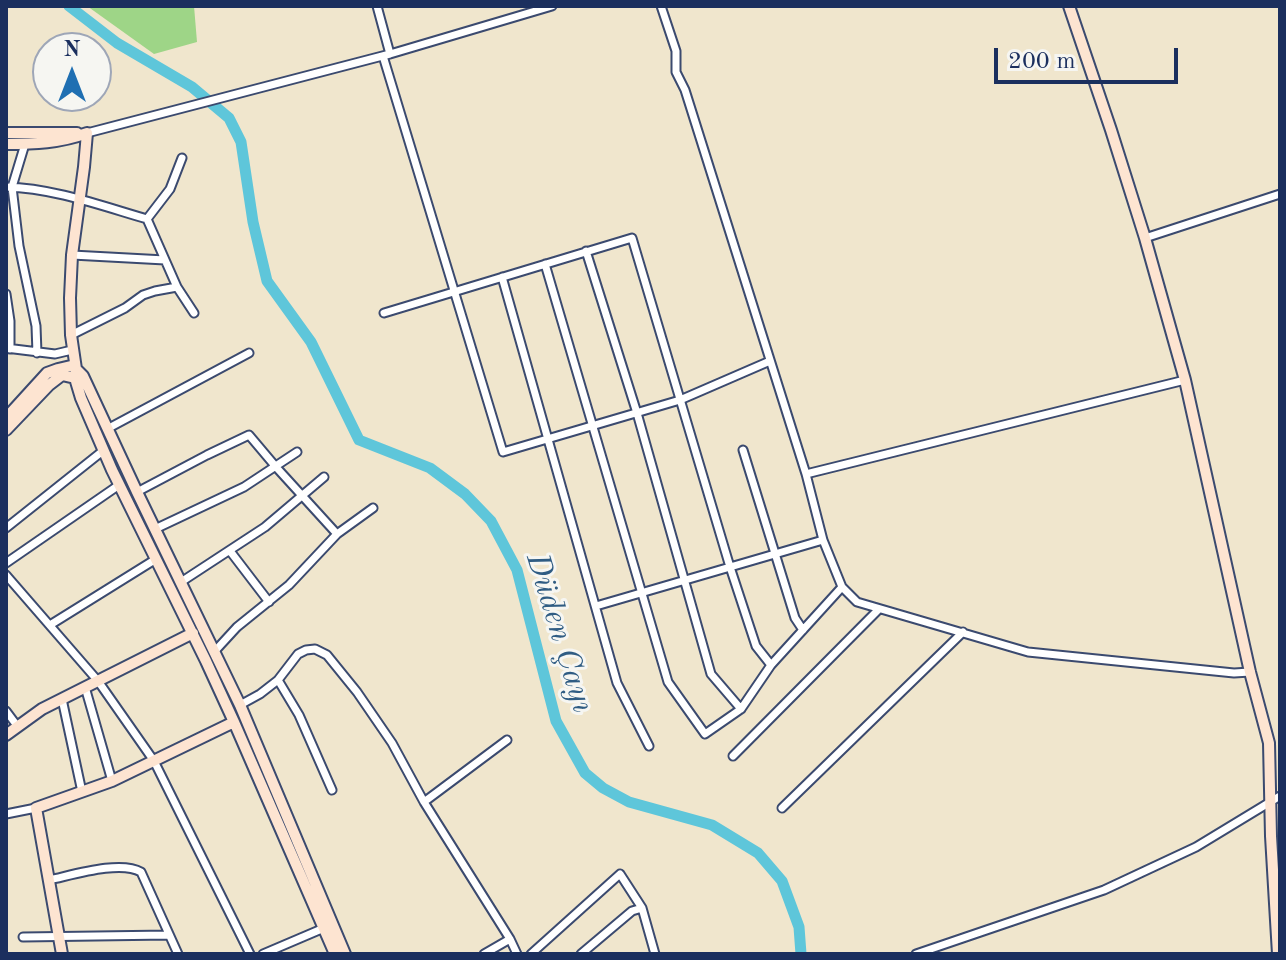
<!DOCTYPE html>
<html>
<head>
<meta charset="utf-8">
<style>
	body { margin:0 }
	#map { position:relative; width:1286px; height:960px; overflow:hidden; background:#f0e6cd; font-family:"Old Standard TT",serif }
	canvas { display:block }
	.frame { position:absolute; inset:0; border:8px solid #1b2f5e; pointer-events:none }
	.north { position:absolute; left:32px; top:32px; width:80px; height:80px; box-sizing:border-box; background:#f6f6f2; border:2px solid #9ea6b7; border-radius:50%; rotate:0deg; font-size:22px; font-weight:700; line-height:32px; text-align:center; color:#1b2f5e }
	.north::after { content:''; display:block; margin:auto; width:28px; height:36px; background:#1f6fb2; clip-path:polygon(50% 0,100% 100%,50% 72%,0 100%) }
	.scale { position:absolute; left:994px; top:48px; width:184px; height:36px; box-sizing:border-box; border:4px solid #1b2f5e; border-top:0; padding-left:10px; font-size:24px; line-height:28px; white-space:nowrap; color:#1b2f5e; -webkit-text-stroke:6px #f6f6f2; paint-order:stroke }
</style>
</head>
<body>
<div id="map">
<canvas width="1286" height="960"></canvas>
<div class="frame"></div>
<div class="north">N</div>
<div class="scale">200 m</div>
</div>
<script>
const g = document.querySelector('canvas').getContext('2d');
g.lineJoin = 'round';
function fillPath(path, color) {
  g.fillStyle = color;
  g.fill(path, 'evenodd');
}
function stroke(path, color, width, dash) {
  g.strokeStyle = color;
  g.lineWidth = width;
  g.lineCap = dash ? 'butt' : 'round';
  g.setLineDash(dash || []);
  g.stroke(path);
}
function label(font, color, halo, rows, align = 'center') {
  g.font = font + ' "Old Standard TT",serif';
  g.lineWidth = 6;
  g.setLineDash([]);
  g.textBaseline = 'middle';
  g.strokeStyle = halo;
  g.fillStyle = color;
  for (const [text, x, y, turn = 0] of rows) {
    g.save();
    g.translate(x, y);
    g.rotate((+turn || 0) * Math.PI / 180);
    g.textAlign = isNaN(turn) ? turn : align;
    if (halo) g.strokeText(text, 0, 0);
    g.fillText(text, 0, 0);
    g.restore();
  }
}
fillPath(new Path2D(`
	M 87,6 L 194,6 L 197,42 L 154,54 Z`), '#9ed587');
stroke(new Path2D(`
	M 69,6 L 117,43 L 192,87 L 229,118 L 241,142 L 253,222 L 267,281 L 311,342 L 359,440 L 430,468 L 465,494 L 491,521 L 517,570 L 556,721 L 585,773 L 603,788 L 629,802 L 712,825 L 758,853 L 782,881 L 799,927 L 801,954`), '#5ec6da', 11);
const street = new Path2D(`
	M 377,6 L 390,54 L 552,6
	M 661,6 L 676,51 L 676,72 L 685,90 L 806,474 L 823,540 L 842,587 L 857,602 L 1028,652 L 1234,673 L 1250,672
	M 383,56 L 503,452 L 680,400 L 770,361
	M 87,133 L 390,54
	M 25,144 L 12,187 L 19,246 L 36,326 L 37,353
	M 6,187 C 53,188 102,206 147,219 L 170,189 L 182,158
	M 147,219 L 177,287 L 194,313
	M 1145,238 L 1280,194
	M 586,251 L 637,413 L 711,674 L 741,709
	M 72,255 L 165,260
	M 545,264 L 668,682 L 705,734 L 741,709 L 771,665 L 842,587
	M 502,277 L 617,683 L 649,746
	M 6,294 L 10,321 L 10,349
	M 384,313 L 632,238 L 730,567 L 756,646 L 771,665
	M 71,335 L 125,308 L 143,295 L 155,291 L 177,287
	M 6,348 L 55,354 L 72,350
	M 107,429 L 249,353
	M 743,450 L 795,618 L 803,630
	M 806,474 L 1185,380
	M 137,492 L 207,455 L 249,435 L 276,467 L 337,534
	M 6,528 L 104,450
	M 155,529 L 244,487 L 297,452
	M 230,551 L 269,602
	M 6,563 L 119,485
	M 6,575 L 98,681 L 154,761 L 250,954
	M 181,582 L 265,527 L 324,477
	M 596,606 L 823,540
	M 50,625 L 156,559
	M 214,652 L 237,627 L 289,585 L 337,534 L 373,508
	M 278,680 L 299,715 L 332,790
	M 85,687 L 112,781
	M 62,699 L 82,792
	M 240,705 L 260,694 L 278,680 L 298,654 L 306,650 L 315,649 L 327,655 L 357,692 L 392,743 L 424,802 L 510,939 L 517,954
	M 6,711 L 18,727
	M 733,756 L 879,609
	M 424,802 L 507,740
	M 782,808 L 963,632
	M 6,814 L 36,808
	M 49,880 C 73,875 120,860 141,872 L 178,954
	M 23,937 L 169,935
	M 263,954 L 324,928
	M 484,954 L 510,939
	M 531,954 L 620,874 L 642,908 L 655,954
	M 581,954 L 632,911 L 642,908
	M 916,954 L 1104,890 L 1196,847 L 1280,796`);
const secondary = new Path2D(`
	M 1069,6 L 1111,130 L 1145,238 L 1185,380 L 1250,672 L 1269,743 L 1271,836 L 1278,954
	M 6,133 L 77,133
	M 87,133 L 84,167 L 72,255 L 70,298 L 71,335 L 76,369 L 75,378 L 81,398 L 112,470 L 206,661 L 234,722 L 335,954
	M 6,144 C 34,144 60,143 87,133
	M 76,369 L 83,376 L 137,492 L 240,705 L 345,954
	M 6,418 L 47,373 L 58,369 L 75,365
	M 6,430 L 49,385 L 62,375 L 75,378
	M 6,735 L 42,709 L 193,633
	M 62,954 L 36,808 L 112,781 L 234,722`);
stroke(street, '#3b4a6f', 11);
stroke(secondary, '#3b4a6f', 14);
stroke(street, '#fff', 7);
stroke(secondary, '#fde4d1', 10);
label('italic 32px', '#2f5c83', '#f6f6f2', [
	["Düden Çayı",559,633,73]
]);
</script>
</body>
</html>
